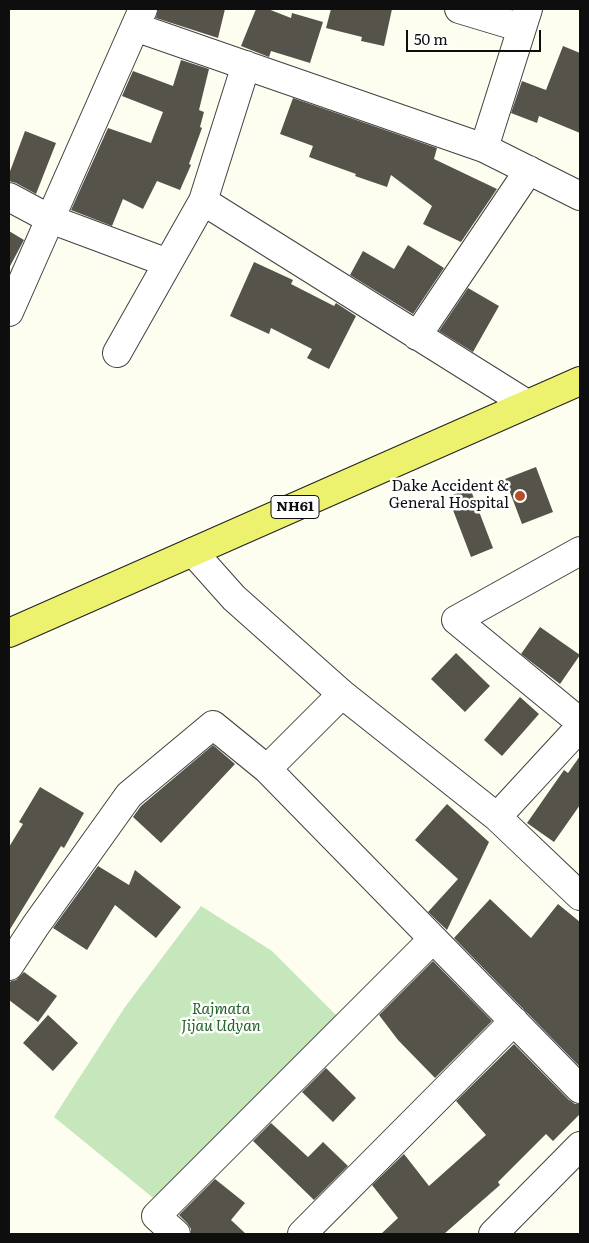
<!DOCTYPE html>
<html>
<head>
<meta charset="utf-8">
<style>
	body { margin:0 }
	#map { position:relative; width:589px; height:1243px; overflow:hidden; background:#fdfef0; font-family:Literata,serif }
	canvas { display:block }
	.frame { position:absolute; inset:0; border:10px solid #0e0e0e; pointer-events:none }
	.scale { position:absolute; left:406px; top:30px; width:135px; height:22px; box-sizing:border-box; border:2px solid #0e0e0e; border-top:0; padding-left:6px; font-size:15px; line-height:18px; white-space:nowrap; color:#0e0e0e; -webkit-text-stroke:4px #fff; paint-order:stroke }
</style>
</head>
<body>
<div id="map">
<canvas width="589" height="1243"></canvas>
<div class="frame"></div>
<div class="scale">50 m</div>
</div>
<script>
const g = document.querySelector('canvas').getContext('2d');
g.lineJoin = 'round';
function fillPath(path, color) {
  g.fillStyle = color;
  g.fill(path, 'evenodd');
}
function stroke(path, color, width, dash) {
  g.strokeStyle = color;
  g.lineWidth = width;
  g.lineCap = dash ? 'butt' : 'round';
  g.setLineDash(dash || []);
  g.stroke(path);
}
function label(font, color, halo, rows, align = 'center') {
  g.font = font + ' Literata,serif';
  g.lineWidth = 5;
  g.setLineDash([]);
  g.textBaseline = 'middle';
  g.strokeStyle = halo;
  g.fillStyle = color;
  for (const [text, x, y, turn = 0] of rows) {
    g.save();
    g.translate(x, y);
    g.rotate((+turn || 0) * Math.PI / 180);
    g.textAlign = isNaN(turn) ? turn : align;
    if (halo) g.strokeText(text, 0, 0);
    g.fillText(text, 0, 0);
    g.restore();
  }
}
fillPath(new Path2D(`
	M 201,906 L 272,951 L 338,1017 L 157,1201 L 54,1117 L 125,1007 Z`), '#c5e7bb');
fillPath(new Path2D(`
	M 158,9 L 225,9 L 218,38 L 156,18 Z
	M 256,9 L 268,9 L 291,18 L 292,13 L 323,22 L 310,63 L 271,51 L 269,57 L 241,46 Z
	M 331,9 L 392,9 L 384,46 L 361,41 L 362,37 L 326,28 Z
	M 563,46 L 580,53 L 580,133 L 539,116 L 537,123 L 511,113 L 522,81 L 546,90 Z
	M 181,60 L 209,69 L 199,110 L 204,112 L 200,127 L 202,128 L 189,164 L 191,165 L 180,190 L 157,181 L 143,209 L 123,199 L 112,226 L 71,210 L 108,128 L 151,143 L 163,112 L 122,96 L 133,71 L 173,86 Z
	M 293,98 L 437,148 L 434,159 L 497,189 L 461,242 L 423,224 L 432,206 L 391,175 L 387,187 L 355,176 L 356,174 L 309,157 L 313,146 L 280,134 Z
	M 25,131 L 56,143 L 36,194 L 16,183 L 9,181 L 9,174 Z
	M 9,231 L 24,240 L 9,268 Z
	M 408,245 L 444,268 L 413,314 L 350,275 L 363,251 L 394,269 Z
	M 254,262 L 293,280 L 291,284 L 334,306 L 336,303 L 356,316 L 329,369 L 307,358 L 312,349 L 271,328 L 269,334 L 230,316 Z
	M 468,288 L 499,306 L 473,352 L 439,331 Z
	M 536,467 L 553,512 L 522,524 L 505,479 Z
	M 470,488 L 493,548 L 471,557 L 448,497 Z
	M 540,627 L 580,655 L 560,684 L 521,654 Z
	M 456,653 L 490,686 L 465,712 L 431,679 Z
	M 520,697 L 539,714 L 502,756 L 484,740 Z
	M 213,745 L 235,764 L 161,843 L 133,817 L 141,806 Z
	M 580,756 L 580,805 L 554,842 L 527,823 L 564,770 L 568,773 Z
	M 40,787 L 84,813 L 64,848 L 61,846 L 9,931 L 9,847 L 23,824 L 19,822 Z
	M 447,804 L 489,842 L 447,930 L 428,912 L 458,879 L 415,840 Z
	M 98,866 L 129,885 L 135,870 L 181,907 L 156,938 L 115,905 L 87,950 L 53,928 Z
	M 490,899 L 531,938 L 558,904 L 580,922 L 580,1067 L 454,938 Z
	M 433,961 L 492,1021 L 435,1078 L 398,1040 L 379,1015 Z
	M 24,972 L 57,996 L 38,1022 L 9,1000 L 9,984 L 11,981 L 16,980 Z
	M 48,1015 L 78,1043 L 53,1071 L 23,1043 Z
	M 514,1044 L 569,1100 L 575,1104 L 580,1104 L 580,1114 L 553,1141 L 546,1134 L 498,1182 L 500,1185 L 444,1234 L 381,1234 L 398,1218 L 372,1185 L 404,1154 L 429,1186 L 486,1135 L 456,1101 Z
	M 326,1068 L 356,1098 L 333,1122 L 302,1092 Z
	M 271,1123 L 308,1157 L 323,1142 L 348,1166 L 314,1200 L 253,1141 Z
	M 215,1179 L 245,1203 L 231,1220 L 246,1234 L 191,1234 L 191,1229 L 187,1223 L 179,1215 Z`), '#56534b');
const minor = new Path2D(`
	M 459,9 L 522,28
	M 135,27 L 484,148 L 528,9
	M 246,65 L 203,201 L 527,404
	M 484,148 L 580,196
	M 9,197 L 50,219 L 168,263
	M 9,312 L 143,9
	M 417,336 L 529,170
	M 117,353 L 203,201
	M 580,551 L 456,620 L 580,722
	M 193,552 L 234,598 L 342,694 L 497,817 L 580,896
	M 342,694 L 267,769 L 580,1089
	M 497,817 L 580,727
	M 9,966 L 36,925 L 129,795 L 213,725 L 267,769
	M 176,1234 L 156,1216 L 433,939
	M 302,1234 L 514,1021
	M 493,1234 L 580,1146`);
const major = new Path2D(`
	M 9,633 L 580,381`);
stroke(minor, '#414141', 30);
stroke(major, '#1f1f1f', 30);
stroke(minor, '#fff', 28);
stroke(major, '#ecf26d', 28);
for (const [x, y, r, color] of [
	[520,496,6,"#b84d2c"]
]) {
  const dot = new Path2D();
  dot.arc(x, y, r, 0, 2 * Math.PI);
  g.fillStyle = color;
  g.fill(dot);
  stroke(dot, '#fff', 2);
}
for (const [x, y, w] of [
	[295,507,48]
]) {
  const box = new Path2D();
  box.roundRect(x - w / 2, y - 11.5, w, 23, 4);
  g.fillStyle = '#fff';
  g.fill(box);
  stroke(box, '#0e0e0e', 1);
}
label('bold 14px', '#0e0e0e', null, [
	["NH61",295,507]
]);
label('15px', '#0e0e0e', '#fff', [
	["Dake Accident &",509,487],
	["General Hospital",509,504]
], 'right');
label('italic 15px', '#216326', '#fff', [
	["Rajmata",221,1010],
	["Jijau Udyan",221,1027]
]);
</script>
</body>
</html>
